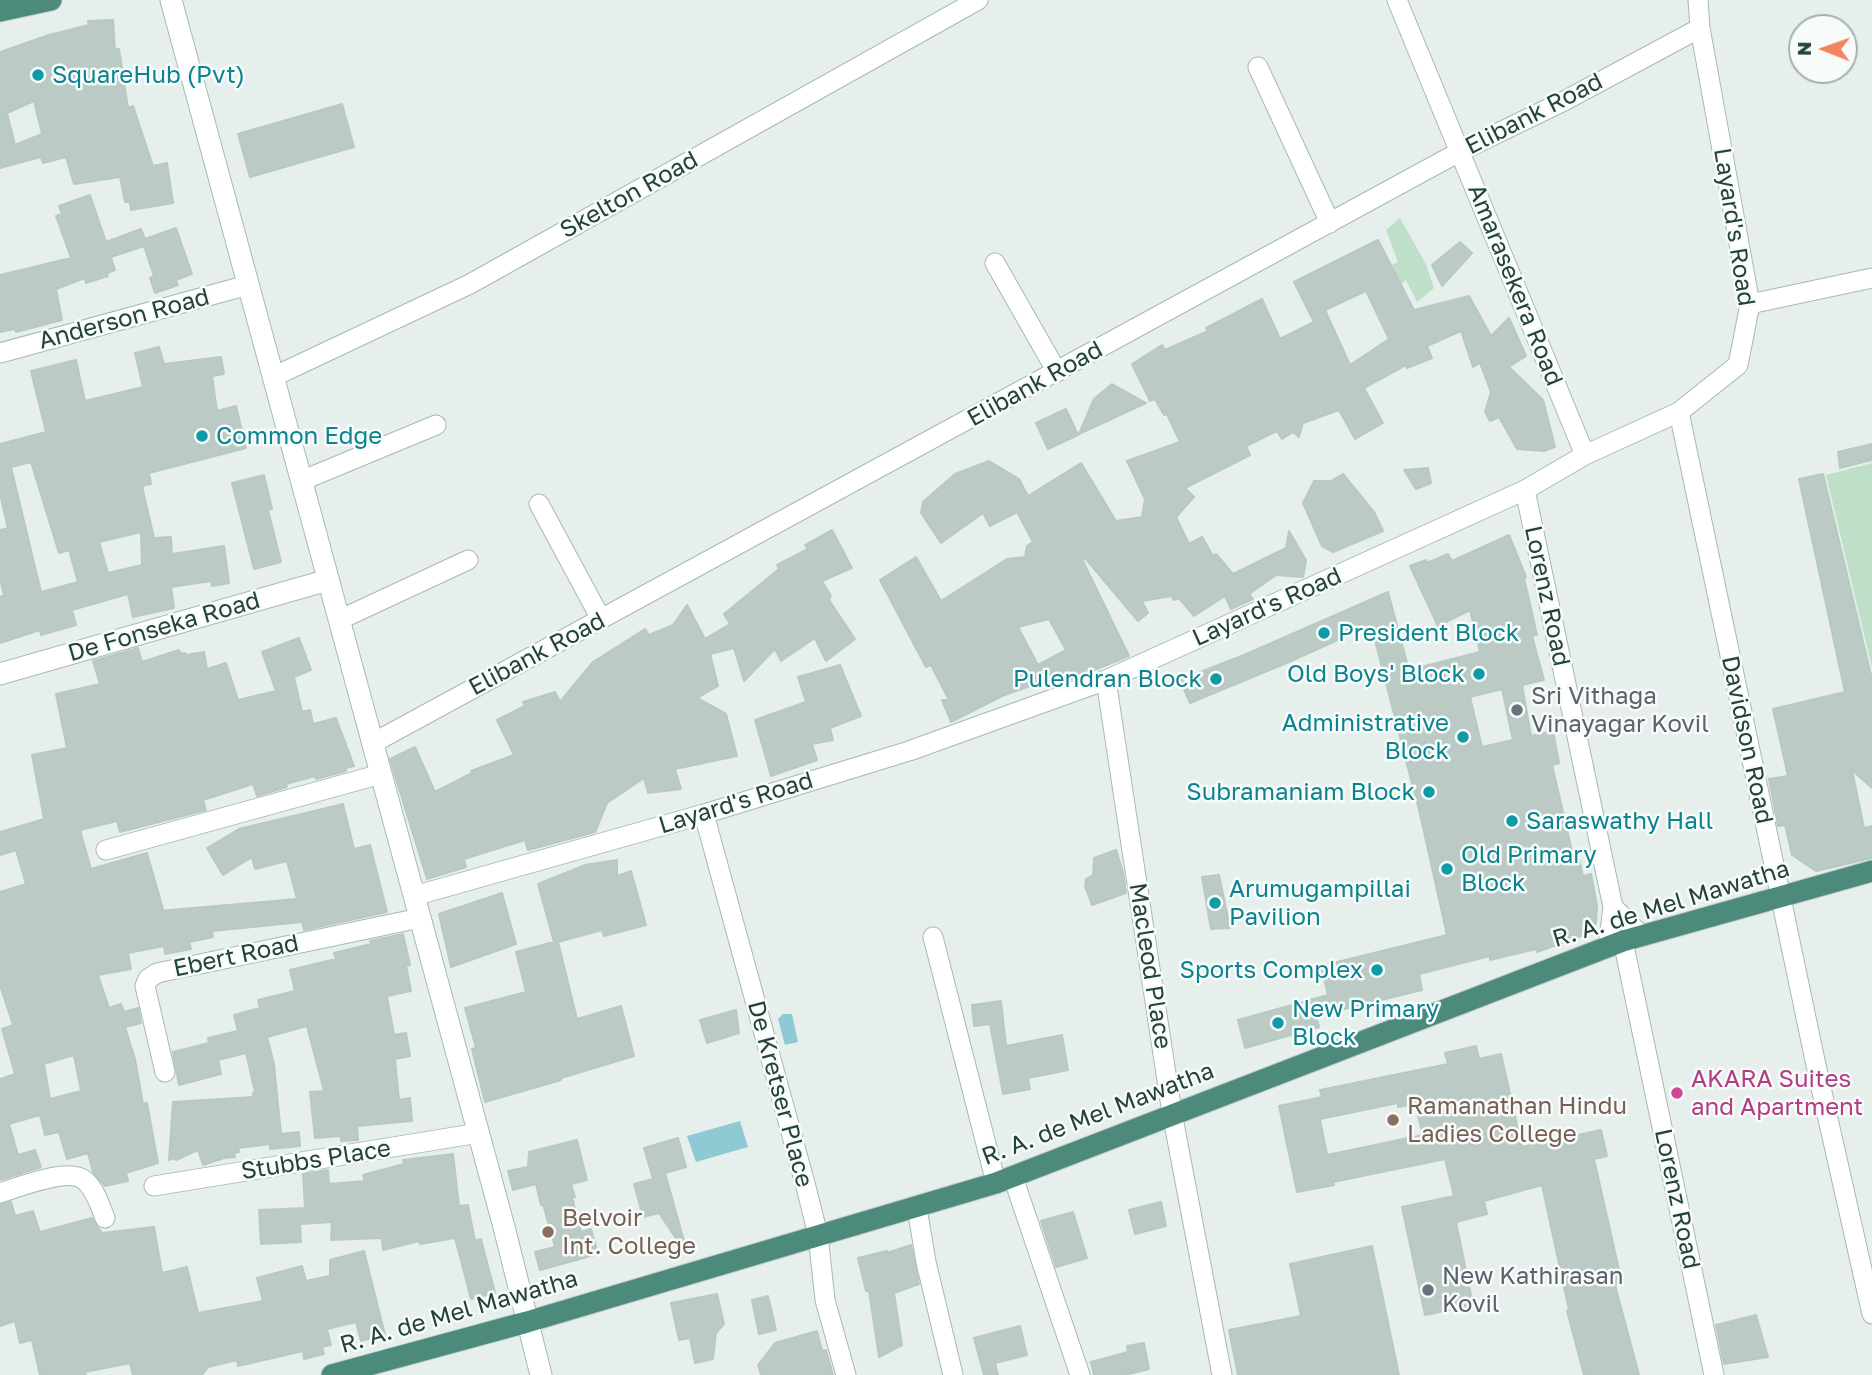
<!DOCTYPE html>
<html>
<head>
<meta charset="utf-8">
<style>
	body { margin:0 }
	#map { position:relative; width:1872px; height:1375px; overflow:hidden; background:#e6efeb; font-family:"Golos Text",sans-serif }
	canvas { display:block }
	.north { position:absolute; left:1788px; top:14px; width:70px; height:70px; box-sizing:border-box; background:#f7fbf9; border:2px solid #a3b1ad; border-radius:50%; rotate:271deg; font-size:19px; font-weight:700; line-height:28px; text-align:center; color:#24423a }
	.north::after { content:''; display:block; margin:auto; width:24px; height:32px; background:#f4845f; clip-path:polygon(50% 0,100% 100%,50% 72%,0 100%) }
</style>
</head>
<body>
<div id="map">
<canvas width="1872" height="1375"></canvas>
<div class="north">N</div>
</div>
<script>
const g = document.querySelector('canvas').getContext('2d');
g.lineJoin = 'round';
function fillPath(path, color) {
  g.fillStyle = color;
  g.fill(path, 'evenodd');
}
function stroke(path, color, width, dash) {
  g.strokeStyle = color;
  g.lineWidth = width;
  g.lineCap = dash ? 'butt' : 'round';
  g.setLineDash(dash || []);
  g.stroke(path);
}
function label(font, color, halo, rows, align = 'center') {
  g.font = font + ' "Golos Text",sans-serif';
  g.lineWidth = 5;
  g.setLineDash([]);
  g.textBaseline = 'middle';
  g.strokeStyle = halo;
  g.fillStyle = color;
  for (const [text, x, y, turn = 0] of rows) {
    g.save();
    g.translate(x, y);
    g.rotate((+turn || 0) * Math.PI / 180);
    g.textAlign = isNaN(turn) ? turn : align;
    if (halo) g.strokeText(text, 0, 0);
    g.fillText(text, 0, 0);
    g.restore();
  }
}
fillPath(new Path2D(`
	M 1400,218 L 1426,264 L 1434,288 L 1417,302 L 1406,280 L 1401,284 L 1391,265 L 1398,262 L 1386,230 Z
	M 1872,463 L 1872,668 L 1826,475 Z`), '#bfe0c8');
fillPath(new Path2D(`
	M 783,1014 L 792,1014 L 798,1042 L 785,1045 L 778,1019 Z
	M 740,1121 L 748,1147 L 696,1162 L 687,1136 Z`), '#8ec9d4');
const building = new Path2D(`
	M 113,20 L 115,50 L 119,49 L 128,108 L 133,106 L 153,166 L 167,163 L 173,203 L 131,210 L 130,202 L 125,202 L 120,177 L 74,184 L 66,157 L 43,163 L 41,157 L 0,168 L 0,52 L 49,35 L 89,25 L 88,21 ZM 34,101 L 42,134 L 15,145 L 7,113 Z
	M 342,104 L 354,147 L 250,177 L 238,134 Z
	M 90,195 L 106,242 L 141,229 L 145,239 L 176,228 L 192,274 L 176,280 L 178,285 L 155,293 L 150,278 L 154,276 L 144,246 L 111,257 L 115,270 L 107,273 L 108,276 L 86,283 L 85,278 L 56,289 L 62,320 L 16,332 L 15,329 L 0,332 L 0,275 L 71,258 L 56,216 L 62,214 L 59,206 Z
	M 1378,240 L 1414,310 L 1469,296 L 1491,336 L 1509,318 L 1526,356 L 1509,367 L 1543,400 L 1555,447 L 1544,451 L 1517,449 L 1499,417 L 1490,421 L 1485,412 L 1491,392 L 1480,363 L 1473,367 L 1461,331 L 1427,346 L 1432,358 L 1407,368 L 1406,365 L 1364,388 L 1383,423 L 1355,439 L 1339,410 L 1303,423 L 1299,437 L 1293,432 L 1282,439 L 1277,431 L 1246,446 L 1250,455 L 1185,488 L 1194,497 L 1176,517 L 1189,544 L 1202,537 L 1213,556 L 1216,554 L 1233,574 L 1286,548 L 1289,531 L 1306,560 L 1303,577 L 1276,575 L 1249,594 L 1253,599 L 1231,609 L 1225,596 L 1194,616 L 1179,598 L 1174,600 L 1171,596 L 1142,601 L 1148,613 L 1138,621 L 1085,558 L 1082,559 L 1129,656 L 1062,683 L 1058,676 L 1002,696 L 951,722 L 942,700 L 949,700 L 931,665 L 926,667 L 880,580 L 916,557 L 941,601 L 1007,559 L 1025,557 L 1027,546 L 1033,542 L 1017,512 L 990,526 L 983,513 L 941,543 L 921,513 L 923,502 L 955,474 L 989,461 L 1019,479 L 1028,496 L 1081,463 L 1116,521 L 1142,517 L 1145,499 L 1127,461 L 1180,442 L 1167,414 L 1164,415 L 1155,399 L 1150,401 L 1132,364 L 1162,345 L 1165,350 L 1208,331 L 1206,328 L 1262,299 L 1280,339 L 1314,322 L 1294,282 ZM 1366,291 L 1389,339 L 1350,365 L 1325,310 ZM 1049,619 L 1066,650 L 1038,665 L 1018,627 Z
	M 1460,242 L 1472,253 L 1442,286 L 1432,265 Z
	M 159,347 L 164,364 L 221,357 L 224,374 L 212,376 L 217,411 L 236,406 L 246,448 L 149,473 L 151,484 L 142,486 L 154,538 L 171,537 L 172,554 L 224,546 L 229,583 L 212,586 L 211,581 L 171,587 L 174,608 L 133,617 L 128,594 L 72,610 L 76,625 L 41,635 L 40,630 L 0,643 L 0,597 L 4,595 L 0,578 L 0,530 L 8,528 L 0,494 L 0,444 L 46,432 L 31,371 L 76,360 L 85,401 L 143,387 L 135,353 ZM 31,462 L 59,553 L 69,550 L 78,582 L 41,592 L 11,467 ZM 141,532 L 142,565 L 108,573 L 99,542 Z
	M 1112,384 L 1146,403 L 1079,434 L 1094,399 Z
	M 1066,409 L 1078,435 L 1048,449 L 1036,423 Z
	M 1872,444 L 1872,460 L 1840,468 L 1838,452 Z
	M 1428,468 L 1431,483 L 1416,489 L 1404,470 Z
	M 1343,474 L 1374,512 L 1383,531 L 1333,552 L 1322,546 L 1303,503 L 1314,481 L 1331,481 Z
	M 1823,474 L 1872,679 L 1872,788 L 1852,770 L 1864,828 L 1872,826 L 1872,858 L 1816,871 L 1792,855 L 1785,825 L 1778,826 L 1769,779 L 1788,776 L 1773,709 L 1845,692 L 1799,479 Z
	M 264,475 L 272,509 L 268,510 L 281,562 L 254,569 L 232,483 Z
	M 832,530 L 852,568 L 822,581 L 831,596 L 829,600 L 855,639 L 826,661 L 815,638 L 781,661 L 775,649 L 744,681 L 734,648 L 710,654 L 718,686 L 697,698 L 726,714 L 737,756 L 675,769 L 681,789 L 648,793 L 644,778 L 607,803 L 595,832 L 528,850 L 525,840 L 464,859 L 466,867 L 427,879 L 390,759 L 415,747 L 435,792 L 472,773 L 471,771 L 514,755 L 497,720 L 525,706 L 523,702 L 555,692 L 560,702 L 593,662 L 645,629 L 649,635 L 673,625 L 687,605 L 705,639 L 730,624 L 724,614 L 779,569 L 777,565 L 808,549 L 805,545 Z
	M 1509,535 L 1526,577 L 1524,578 L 1537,635 L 1532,636 L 1544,680 L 1522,685 L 1531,736 L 1553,731 L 1559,763 L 1552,765 L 1572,851 L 1577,850 L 1583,876 L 1591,874 L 1597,906 L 1596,923 L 1589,933 L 1537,952 L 1536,949 L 1490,960 L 1490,956 L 1419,974 L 1422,990 L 1316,1016 L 1319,1027 L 1245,1048 L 1238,1020 L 1328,995 L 1321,966 L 1447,935 L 1420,814 L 1371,625 L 1289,662 L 1190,703 L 1180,680 L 1244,655 L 1388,592 L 1409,670 L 1480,652 L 1470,610 L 1438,626 L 1410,566 L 1426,560 L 1427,563 L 1448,554 L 1452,561 ZM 1502,689 L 1513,740 L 1482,747 L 1470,697 Z
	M 299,638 L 311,670 L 294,677 L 302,712 L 310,710 L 313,724 L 336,718 L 354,766 L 346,768 L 346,771 L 316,779 L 315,776 L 286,784 L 287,787 L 257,796 L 253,784 L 203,800 L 206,810 L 120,832 L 117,821 L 80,830 L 91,869 L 147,853 L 163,909 L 159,911 L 297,899 L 287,861 L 255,869 L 252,857 L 223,875 L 207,848 L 239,829 L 343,804 L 354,849 L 370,845 L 387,912 L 304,930 L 302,922 L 212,931 L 213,937 L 189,942 L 191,949 L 165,954 L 164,946 L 128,953 L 131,969 L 98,975 L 109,1008 L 121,1004 L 124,1012 L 138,1008 L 141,1023 L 125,1027 L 135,1059 L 143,1104 L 147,1103 L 158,1163 L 126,1173 L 128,1181 L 105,1186 L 93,1172 L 88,1153 L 67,1159 L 59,1132 L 45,1135 L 40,1115 L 9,1124 L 18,1155 L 35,1150 L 41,1167 L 0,1180 L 0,1079 L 15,1074 L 2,1029 L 13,1025 L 0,985 L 0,892 L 26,884 L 16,850 L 0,855 L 0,832 L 44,819 L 32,755 L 67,748 L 56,694 L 100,684 L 93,661 L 138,648 L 142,662 L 179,650 L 181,654 L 185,653 L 186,655 L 204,652 L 207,669 L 226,663 L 238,700 L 276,691 L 262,652 ZM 74,1055 L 81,1091 L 50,1099 L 44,1064 Z
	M 840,665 L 861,716 L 830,728 L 833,740 L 812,744 L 817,760 L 771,776 L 755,720 L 806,702 L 798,677 Z
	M 1116,850 L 1123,872 L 1126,893 L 1092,905 L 1085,886 L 1086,879 L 1093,875 L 1094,858 Z
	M 617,860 L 617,876 L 631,871 L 646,925 L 604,936 L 602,930 L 558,942 L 577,1019 L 621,1006 L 634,1056 L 561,1078 L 561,1080 L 485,1102 L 472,1049 L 476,1048 L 465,1008 L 526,992 L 516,952 L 554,942 L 538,884 L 585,865 Z
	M 1219,875 L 1230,928 L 1211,929 L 1202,877 Z
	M 502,893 L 516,944 L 451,967 L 439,914 Z
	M 403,934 L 410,965 L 406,966 L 411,991 L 387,996 L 394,1035 L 406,1033 L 410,1056 L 395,1059 L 399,1100 L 410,1098 L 412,1121 L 357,1126 L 358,1140 L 341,1141 L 341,1136 L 315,1138 L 310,1092 L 324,1091 L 307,1026 L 267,1037 L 274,1064 L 281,1134 L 299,1132 L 300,1146 L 270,1149 L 270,1144 L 238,1148 L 239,1152 L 234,1153 L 235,1157 L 224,1158 L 203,1165 L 198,1150 L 176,1160 L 175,1158 L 169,1160 L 173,1102 L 253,1097 L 253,1093 L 255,1092 L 246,1053 L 218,1060 L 221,1074 L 179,1085 L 173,1052 L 209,1043 L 208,1038 L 238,1031 L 234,1015 L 260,1008 L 258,1000 L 295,991 L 290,970 L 336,959 L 334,953 L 371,944 L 370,941 Z
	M 1001,1001 L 1006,1046 L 1062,1035 L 1068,1070 L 1028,1078 L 1030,1089 L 1003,1094 L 990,1024 L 974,1026 L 972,1005 Z
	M 736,1010 L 739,1033 L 707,1043 L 700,1020 Z
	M 1476,1046 L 1479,1059 L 1501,1054 L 1522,1147 L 1601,1130 L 1607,1156 L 1594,1159 L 1622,1283 L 1615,1285 L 1639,1375 L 1584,1375 L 1567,1311 L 1569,1310 L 1542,1185 L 1484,1201 L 1487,1214 L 1456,1222 L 1473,1305 L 1425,1315 L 1402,1207 L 1454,1196 L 1445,1159 L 1333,1182 L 1334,1185 L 1297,1192 L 1279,1106 L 1322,1097 L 1320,1090 L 1448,1064 L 1445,1053 ZM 1398,1103 L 1398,1107 L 1415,1104 L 1423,1135 L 1327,1155 L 1320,1119 Z
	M 678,1138 L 686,1167 L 665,1173 L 686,1248 L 683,1249 L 659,1213 L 643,1217 L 634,1184 L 653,1179 L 644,1148 Z
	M 577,1140 L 587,1180 L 571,1184 L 575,1197 L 572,1197 L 581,1232 L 591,1229 L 598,1254 L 540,1270 L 535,1252 L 555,1247 L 543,1204 L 541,1205 L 536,1184 L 513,1190 L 508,1171 L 528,1167 L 529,1152 Z
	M 453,1154 L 459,1206 L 468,1205 L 475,1241 L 481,1239 L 495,1293 L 471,1299 L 455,1238 L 420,1244 L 419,1241 L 383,1250 L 382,1238 L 331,1240 L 332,1222 L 300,1224 L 301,1242 L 261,1244 L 259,1210 L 305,1208 L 303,1174 L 328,1170 L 329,1184 L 365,1181 L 363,1175 L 404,1164 L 403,1160 Z
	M 11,1202 L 15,1216 L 33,1211 L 40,1232 L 92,1218 L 102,1233 L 154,1227 L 162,1273 L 187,1267 L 198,1313 L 263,1301 L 257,1278 L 302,1266 L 306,1281 L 330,1276 L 330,1260 L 364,1251 L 385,1335 L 361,1341 L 356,1322 L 327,1329 L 331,1345 L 322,1347 L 324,1354 L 304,1359 L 303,1351 L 238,1366 L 237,1360 L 208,1367 L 202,1375 L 133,1375 L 130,1363 L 85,1372 L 86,1375 L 40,1375 L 32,1340 L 20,1343 L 15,1321 L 0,1326 L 0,1205 Z
	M 1161,1202 L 1166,1226 L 1135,1234 L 1129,1210 Z
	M 1073,1212 L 1087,1258 L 1056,1267 L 1041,1221 Z
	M 911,1245 L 919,1284 L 894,1293 L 902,1345 L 879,1357 L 869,1291 L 866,1291 L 858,1258 L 887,1251 L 887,1253 Z
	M 1372,1246 L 1399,1375 L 1238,1375 L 1229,1330 L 1301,1316 L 1290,1264 Z
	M 717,1294 L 724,1324 L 716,1333 L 713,1359 L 695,1363 L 690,1338 L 679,1340 L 671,1303 Z
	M 768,1296 L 776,1330 L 759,1334 L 752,1300 Z
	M 1756,1315 L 1768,1357 L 1724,1364 L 1716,1325 Z
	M 1020,1326 L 1027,1355 L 995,1363 L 998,1375 L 984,1375 L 974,1338 Z
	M 817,1331 L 822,1351 L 826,1350 L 833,1375 L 761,1375 L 758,1365 L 775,1343 Z
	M 1144,1343 L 1149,1369 L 1125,1375 L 1094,1375 L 1091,1362 L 1128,1352 L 1127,1346 Z`);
fillPath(building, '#bbcac4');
stroke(building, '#b8c9c2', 2);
const minor = new Path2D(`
	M 1397,0 L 1585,455
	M 1258,67 L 1330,223
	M 995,263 L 1057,372
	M 1750,304 L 1872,278
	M 0,353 L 248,285
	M 273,377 L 470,284 L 978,0
	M 1679,412 L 1817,1070 L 1872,1314
	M 301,481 L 436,425
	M 1525,490 L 1613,907 L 1608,947
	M 539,504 L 601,619
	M 339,620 L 468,560
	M 1106,680 L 1172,1113 L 1222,1375
	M 373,743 L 1461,151 L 1566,100 L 1700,28
	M 704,814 L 806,1187 L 818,1235 L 825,1300 L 846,1375
	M 106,850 L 381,774
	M 414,896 L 704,814 L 909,751 L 1106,680 L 1525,490 L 1585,455 L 1679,412 L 1738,365 L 1750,304 L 1700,28 L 1698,0
	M 1613,907 L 1642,936
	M 933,937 L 996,1183
	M 1623,941 L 1714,1375
	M 165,1072 L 145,986 L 148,979 L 157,973 L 420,918
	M 1013,1177 L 1080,1375
	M 154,1186 L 479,1133
	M 0,1193 C 19,1187 69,1167 84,1180 C 95,1188 100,1206 105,1218
	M 917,1208 L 926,1262 L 953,1375`);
const tertiary = new Path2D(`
	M 0,674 L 328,580`);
const secondary = new Path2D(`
	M 171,0 L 504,1227 L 541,1375`);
const trunk = new Path2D(`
	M 0,11 L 51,0
	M 332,1375 L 527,1322 L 996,1183 L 1623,941 L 1872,871`);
stroke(minor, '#a8b8b2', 21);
stroke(tertiary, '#a8b8b2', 23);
stroke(secondary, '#a4bbb3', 23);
stroke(trunk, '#c2cac8', 23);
stroke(minor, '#fff', 19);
stroke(tertiary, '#fff', 21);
stroke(secondary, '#fff', 21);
stroke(trunk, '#4c8a7c', 21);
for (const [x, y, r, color] of [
	[38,75,7,"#0f9aa8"],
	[202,436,7,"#0f9aa8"],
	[1324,633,7,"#0f9aa8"],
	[1479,674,7,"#0f9aa8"],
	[1216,679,7,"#0f9aa8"],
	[1517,710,7,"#6b7280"],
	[1463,737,7,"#0f9aa8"],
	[1429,792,7,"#0f9aa8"],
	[1512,821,7,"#0f9aa8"],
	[1447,869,7,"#0f9aa8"],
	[1215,903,7,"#0f9aa8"],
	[1377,970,7,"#0f9aa8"],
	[1278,1023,7,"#0f9aa8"],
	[1677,1093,7,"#d1479c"],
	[1393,1120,7,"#8d6e63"],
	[548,1232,7,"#8d6e63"],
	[1428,1290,7,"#6b7280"]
]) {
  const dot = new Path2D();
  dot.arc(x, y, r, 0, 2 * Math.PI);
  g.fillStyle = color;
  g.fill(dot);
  stroke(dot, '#f7fbf9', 2.5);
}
label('24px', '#0d838f', '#f7fbf9', [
	["SquareHub (Pvt)",52,75],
	["Common Edge",216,436],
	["President Block",1338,633],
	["Old Boys' Block",1465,674,"right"],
	["Pulendran Block",1202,679,"right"],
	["Administrative",1449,723,"right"],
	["Block",1449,751,"right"],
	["Subramaniam Block",1415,792,"right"],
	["Saraswathy Hall",1526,821],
	["Old Primary",1461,855],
	["Block",1461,883],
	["Arumugampillai",1229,889],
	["Pavilion",1229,917],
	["Sports Complex",1363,970,"right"],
	["New Primary",1292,1009],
	["Block",1292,1037]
], 'left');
label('24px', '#24423a', '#f7fbf9', [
	["Elibank Road",1534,114,-27],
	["Skelton Road",629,195,-29],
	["Layard's Road",1734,227,81],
	["Amarasekera Road",1515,285,68],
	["Anderson Road",124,319,-15],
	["Elibank Road",1035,384,-29],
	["Lorenz Road",1547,596,78],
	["Layard's Road",1267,607,-24],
	["De Fonseka Road",164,627,-16],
	["Elibank Road",537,654,-28],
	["Davidson Road",1747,740,78],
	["Layard's Road",736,803,-17],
	["R. A. de Mel Mawatha",1671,904,-17],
	["Ebert Road",236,956,-12],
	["Macleod Place",1150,966,81],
	["De Kretser Place",780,1094,75],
	["R. A. de Mel Mawatha",1098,1114,-21],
	["Stubbs Place",316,1160,-9],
	["Lorenz Road",1677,1199,78],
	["R. A. de Mel Mawatha",459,1312,-16]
]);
label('24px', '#5b616d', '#f7fbf9', [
	["Sri Vithaga",1531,696],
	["Vinayagar Kovil",1531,724],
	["New Kathirasan",1442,1276],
	["Kovil",1442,1304]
], 'left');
label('24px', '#b23c85', '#f7fbf9', [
	["AKARA Suites",1691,1079],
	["and Apartment",1691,1107]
], 'left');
label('24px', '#785e54', '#f7fbf9', [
	["Ramanathan Hindu",1407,1106],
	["Ladies College",1407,1134],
	["Belvoir",562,1218],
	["Int. College",562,1246]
], 'left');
</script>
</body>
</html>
